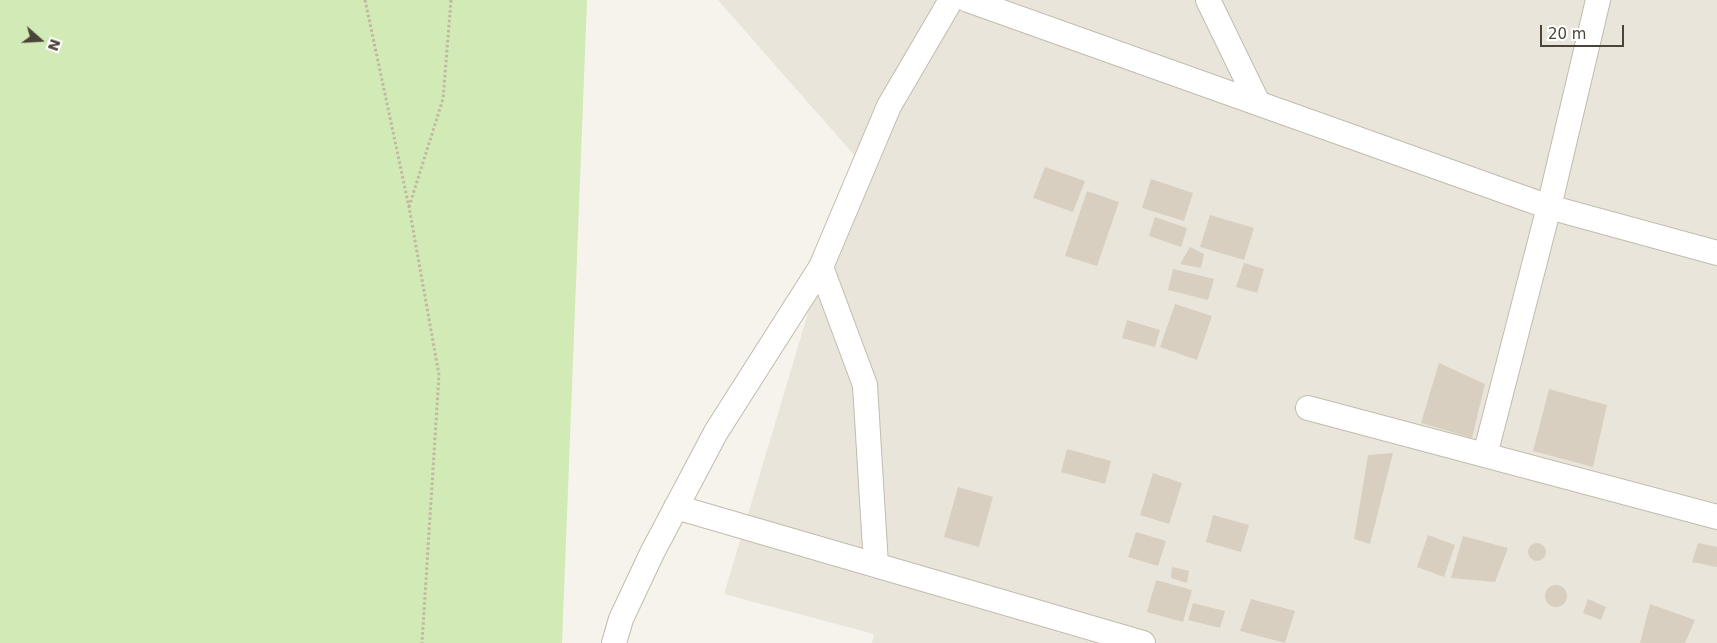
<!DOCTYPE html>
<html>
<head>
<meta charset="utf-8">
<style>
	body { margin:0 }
	#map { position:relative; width:1717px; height:643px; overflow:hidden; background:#f6f3ec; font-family:"DejaVu Sans",sans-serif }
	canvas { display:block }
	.north { position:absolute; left:15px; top:15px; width:50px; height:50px; -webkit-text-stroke:4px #fff; paint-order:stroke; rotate:109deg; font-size:14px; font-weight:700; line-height:20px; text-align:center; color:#4b4439 }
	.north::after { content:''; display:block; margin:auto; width:18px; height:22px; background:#4b4439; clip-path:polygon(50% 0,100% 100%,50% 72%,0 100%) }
	.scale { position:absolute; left:1540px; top:25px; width:84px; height:22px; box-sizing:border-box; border:2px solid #4b4439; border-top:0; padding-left:6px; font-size:15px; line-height:18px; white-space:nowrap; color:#4b4439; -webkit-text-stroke:4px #fff; paint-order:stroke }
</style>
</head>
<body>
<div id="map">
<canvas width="1717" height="643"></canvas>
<div class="north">N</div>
<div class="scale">20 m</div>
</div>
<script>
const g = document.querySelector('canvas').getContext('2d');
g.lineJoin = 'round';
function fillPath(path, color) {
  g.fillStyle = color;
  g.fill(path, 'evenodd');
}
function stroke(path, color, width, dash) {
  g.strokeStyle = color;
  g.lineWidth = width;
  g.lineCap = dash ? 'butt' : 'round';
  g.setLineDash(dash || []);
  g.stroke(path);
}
fillPath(new Path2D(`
	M 718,0 L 1717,0 L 1717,643 L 872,643 L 874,634 L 724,594 L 855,156 Z`), '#eae5da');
fillPath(new Path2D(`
	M 0,0 L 587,0 L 562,643 L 0,643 Z`), '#d2eab5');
fillPath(new Path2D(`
	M 1045,167 L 1085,181 L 1073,212 L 1033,198 Z
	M 1151,179 L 1193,193 L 1184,221 L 1142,208 Z
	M 1087,191 L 1119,202 L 1097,266 L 1065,256 Z
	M 1210,215 L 1254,228 L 1244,260 L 1200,247 Z
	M 1155,217 L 1187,228 L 1181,247 L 1149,236 Z
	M 1190,247 L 1204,254 L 1201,268 L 1180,264 Z
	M 1244,263 L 1264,269 L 1257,293 L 1236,287 Z
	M 1173,269 L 1214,279 L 1208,300 L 1168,290 Z
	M 1175,304 L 1212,316 L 1197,360 L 1160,347 Z
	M 1127,320 L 1160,330 L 1155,347 L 1122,338 Z
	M 1439,363 L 1485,384 L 1472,438 L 1421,423 Z
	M 1549,389 L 1607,405 L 1593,467 L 1533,451 Z
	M 1067,449 L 1111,461 L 1105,484 L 1061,472 Z
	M 1393,453 L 1370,544 L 1354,539 L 1368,455 Z
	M 1153,473 L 1182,483 L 1169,524 L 1140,515 Z
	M 958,487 L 993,497 L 979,547 L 944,537 Z
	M 1213,515 L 1249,525 L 1241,552 L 1206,542 Z
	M 1136,532 L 1166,541 L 1158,566 L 1128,557 Z
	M 1428,535 L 1455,545 L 1444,577 L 1417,567 Z
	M 1463,536 L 1508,548 L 1495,582 L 1451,578 Z
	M1528 552a9 9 0 1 1 18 0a9 9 0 1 1-18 0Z
	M 1698,543 L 1717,547 L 1717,567 L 1692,562 Z
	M 1172,567 L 1189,571 L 1187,583 L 1171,578 Z
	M 1156,580 L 1192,590 L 1183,622 L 1147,612 Z
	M1545 596a11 11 0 1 1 22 0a11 11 0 1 1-22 0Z
	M 1251,599 L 1295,611 L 1285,643 L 1240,631 Z
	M 1588,599 L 1606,607 L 1601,620 L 1583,613 Z
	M 1193,603 L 1225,611 L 1220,628 L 1188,620 Z
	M 1650,604 L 1695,620 L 1685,643 L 1640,643 Z`), '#d8cfc1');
const street = new Path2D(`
	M 968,0 L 1549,207 L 1717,253
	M 1208,0 L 1258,103
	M 821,267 L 865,385 L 876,565
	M 1308,408 L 1717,517
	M 1485,455 L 1549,207 L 1598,0
	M 676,507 L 1143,643
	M 614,643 L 621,619 L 652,553 L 716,432 L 821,267 L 889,106 L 951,0`);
stroke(street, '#c2bbae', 26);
stroke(new Path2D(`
	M 365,0 L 409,207 L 439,375 L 422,643
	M 409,207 L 443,99 L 451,0`), '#c4b79f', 3, [2.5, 2.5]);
stroke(street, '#fff', 24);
</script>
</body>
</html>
